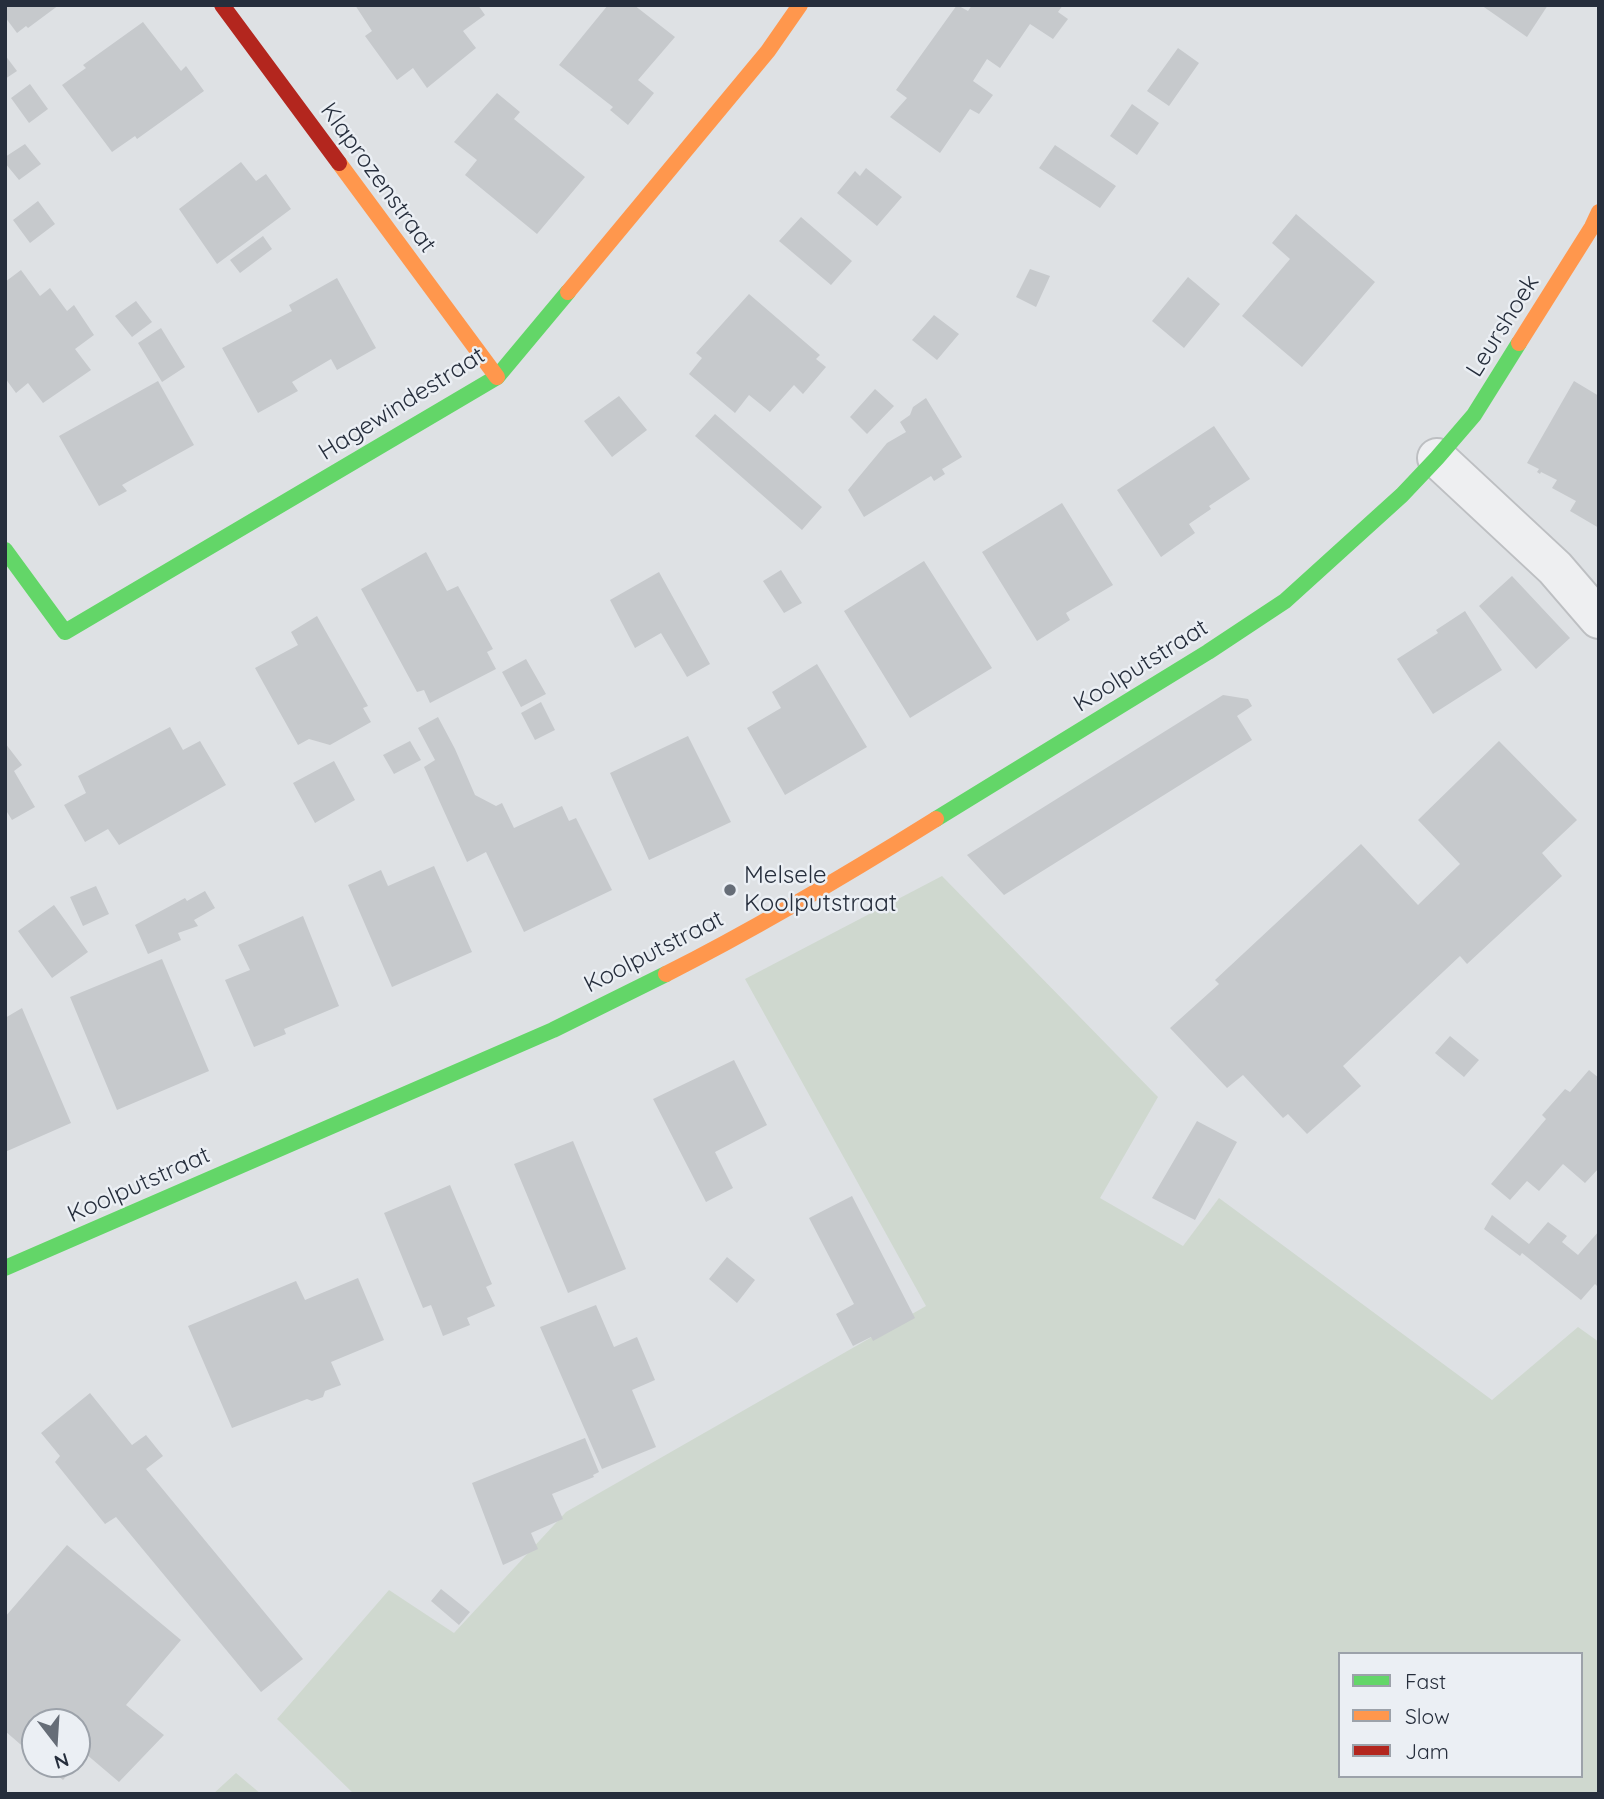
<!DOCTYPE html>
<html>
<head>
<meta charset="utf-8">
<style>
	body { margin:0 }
	#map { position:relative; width:1604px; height:1799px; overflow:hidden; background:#dee1e4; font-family:Quicksand,sans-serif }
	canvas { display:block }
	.frame { position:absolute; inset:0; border:7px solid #262e3c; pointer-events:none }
	.legend { position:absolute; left:1338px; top:1652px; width:245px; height:126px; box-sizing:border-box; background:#ebeff4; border:2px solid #9ca2aa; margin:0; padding:9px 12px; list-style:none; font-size:21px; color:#262e3c }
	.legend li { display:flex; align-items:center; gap:14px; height:35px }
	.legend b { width:35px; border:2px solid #9ca2aa }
	.north { position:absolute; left:21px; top:1708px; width:70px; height:70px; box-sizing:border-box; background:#ebeff4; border:2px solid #9ca2aa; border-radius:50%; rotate:163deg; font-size:19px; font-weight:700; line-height:28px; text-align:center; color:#262e3c }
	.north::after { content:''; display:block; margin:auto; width:24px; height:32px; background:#666d77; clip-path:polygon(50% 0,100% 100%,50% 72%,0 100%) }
</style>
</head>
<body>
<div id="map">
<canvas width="1604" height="1799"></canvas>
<div class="frame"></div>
<ul class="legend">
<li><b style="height:9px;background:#63d668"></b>Fast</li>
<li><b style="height:9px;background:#ff974d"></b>Slow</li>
<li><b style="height:9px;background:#b3261e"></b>Jam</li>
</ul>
<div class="north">N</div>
</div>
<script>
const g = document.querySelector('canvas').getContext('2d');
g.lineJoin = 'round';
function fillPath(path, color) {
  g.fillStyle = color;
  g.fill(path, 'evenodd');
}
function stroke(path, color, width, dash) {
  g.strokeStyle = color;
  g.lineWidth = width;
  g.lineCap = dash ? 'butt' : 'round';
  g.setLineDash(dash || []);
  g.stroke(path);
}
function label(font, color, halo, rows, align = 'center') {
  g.font = font + ' Quicksand,sans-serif';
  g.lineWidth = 5;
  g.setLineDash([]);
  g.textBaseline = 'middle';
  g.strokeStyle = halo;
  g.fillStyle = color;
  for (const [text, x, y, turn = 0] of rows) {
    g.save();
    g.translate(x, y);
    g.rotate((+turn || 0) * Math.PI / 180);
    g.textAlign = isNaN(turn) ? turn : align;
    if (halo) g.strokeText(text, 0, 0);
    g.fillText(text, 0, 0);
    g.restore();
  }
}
fillPath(new Path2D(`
	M 942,876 L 1158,1097 L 1100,1198 L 1183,1246 L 1219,1198 L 1492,1400 L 1578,1327 L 1599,1342 L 1599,1794 L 354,1794 L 277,1719 L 389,1590 L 454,1633 L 566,1512 L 926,1306 L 745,979 ZM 1340,1654 L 1581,1654 L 1581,1776 L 1340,1776 Z
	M 236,1773 L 261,1794 L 213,1794 Z`), '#cfd8cf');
fillPath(new Path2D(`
	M 5,5 L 59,5 L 28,28 L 26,26 L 17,33 L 5,17 Z
	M 355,5 L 478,5 L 485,15 L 463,31 L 476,48 L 427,88 L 413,68 L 397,80 L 365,36 L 372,31 Z
	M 608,5 L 634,5 L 675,37 L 638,80 L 654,93 L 628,125 L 610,110 L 613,107 L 559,65 Z
	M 957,5 L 968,11 L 972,5 L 1063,5 L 1058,12 L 1068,19 L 1053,39 L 1030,24 L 1000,68 L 987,59 L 973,81 L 993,95 L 979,114 L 970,109 L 940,153 L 890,117 L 907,98 L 896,90 Z
	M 1481,5 L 1548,5 L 1527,37 Z
	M 143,22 L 181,71 L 186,66 L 204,91 L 137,139 L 135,136 L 112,152 L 62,85 L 86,68 L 83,65 Z
	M 1178,48 L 1199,63 L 1169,106 L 1147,91 Z
	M 5,55 L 17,71 L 5,79 Z
	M 30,84 L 48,109 L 29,123 L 11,98 Z
	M 497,93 L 520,112 L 514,119 L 585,177 L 537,234 L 465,175 L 477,160 L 454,142 Z
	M 1132,104 L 1159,123 L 1137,155 L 1110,136 Z
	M 25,144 L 41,164 L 19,180 L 5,163 L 5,157 Z
	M 1055,145 L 1116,186 L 1100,208 L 1039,168 Z
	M 241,162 L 256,181 L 266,174 L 291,209 L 217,264 L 179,209 Z
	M 866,168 L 902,197 L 877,226 L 837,193 L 855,171 L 860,176 Z
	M 38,201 L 55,224 L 30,243 L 13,220 Z
	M 1296,214 L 1375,282 L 1302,367 L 1242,316 L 1290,259 L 1272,243 Z
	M 801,217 L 852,261 L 831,285 L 779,241 Z
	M 263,236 L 272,249 L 240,273 L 230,260 Z
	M 1030,269 L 1050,276 L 1036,307 L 1016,297 Z
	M 21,270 L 40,296 L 50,288 L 67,311 L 74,305 L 94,335 L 75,349 L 91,370 L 43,403 L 28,383 L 16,393 L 5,378 L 5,282 Z
	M 1188,277 L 1220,304 L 1184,348 L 1152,321 Z
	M 337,278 L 376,348 L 337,370 L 331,359 L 292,382 L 298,391 L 258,413 L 222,348 L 292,311 L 289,305 Z
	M 749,294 L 820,355 L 816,359 L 826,367 L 803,394 L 794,385 L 770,412 L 749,395 L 735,413 L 689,374 L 702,358 L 696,353 Z
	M 136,301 L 152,322 L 132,337 L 115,316 Z
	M 934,315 L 959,334 L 937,360 L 912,340 Z
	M 161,328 L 185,367 L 162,382 L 138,343 Z
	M 158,381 L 194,445 L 122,485 L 127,491 L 99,506 L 59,436 Z
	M 1574,381 L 1599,396 L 1599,528 L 1570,511 L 1576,501 L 1552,488 L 1557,480 L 1541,472 L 1540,474 L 1537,472 L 1539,469 L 1527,463 Z
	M 875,389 L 894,406 L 867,434 L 850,417 Z
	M 619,396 L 647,430 L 612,457 L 584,421 Z
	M 926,398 L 962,457 L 942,469 L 945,474 L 934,481 L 931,476 L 864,517 L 848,490 L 887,443 L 906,432 L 900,422 L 910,415 L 913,407 Z
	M 715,414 L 822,507 L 802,530 L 695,436 Z
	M 1214,426 L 1250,479 L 1209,506 L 1211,509 L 1189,524 L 1195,533 L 1161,557 L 1117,490 Z
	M 1062,503 L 1113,585 L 1066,613 L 1070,620 L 1037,641 L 982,552 Z
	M 426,552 L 447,591 L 458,586 L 493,649 L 487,652 L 496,669 L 430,703 L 424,690 L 417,692 L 361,589 Z
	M 924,561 L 992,668 L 910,718 L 844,611 Z
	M 781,570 L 802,603 L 784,613 L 763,581 Z
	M 659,572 L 710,664 L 687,677 L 661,633 L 635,648 L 610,600 Z
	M 1512,576 L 1570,638 L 1536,669 L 1479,606 Z
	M 1465,611 L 1502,670 L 1433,714 L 1397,659 L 1438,633 L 1436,630 Z
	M 317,616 L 368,706 L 363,708 L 371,722 L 330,745 L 309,739 L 298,745 L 255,668 L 298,645 L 291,632 Z
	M 526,659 L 546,694 L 521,707 L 502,672 Z
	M 817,664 L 867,747 L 785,795 L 747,728 L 781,708 L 772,692 Z
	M 1223,695 L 1248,699 L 1252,706 L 1237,716 L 1252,740 L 1004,895 L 967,855 Z
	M 541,702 L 555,730 L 535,740 L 521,713 Z
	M 438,717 L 455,749 L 475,795 L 496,806 L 502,803 L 514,828 L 562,806 L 569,821 L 576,818 L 612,890 L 524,932 L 486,852 L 467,862 L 424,767 L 435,760 L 418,728 Z
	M 170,727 L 183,750 L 200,741 L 226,785 L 119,845 L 108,829 L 85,842 L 64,805 L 86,793 L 78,776 Z
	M 688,736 L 731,822 L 649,860 L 610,773 Z
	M 410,741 L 421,760 L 394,774 L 383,755 Z
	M 1499,741 L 1577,820 L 1542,853 L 1562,876 L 1467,964 L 1460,956 L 1343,1066 L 1361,1086 L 1307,1134 L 1288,1114 L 1283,1118 L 1243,1075 L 1227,1088 L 1170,1028 L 1219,984 L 1215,980 L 1361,844 L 1418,905 L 1460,864 L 1418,820 Z
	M 5,743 L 22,765 L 14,771 L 35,807 L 12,820 L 7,812 L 5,813 Z
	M 334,761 L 355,800 L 315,823 L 293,783 Z
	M 434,866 L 472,952 L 392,987 L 348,885 L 381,870 L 388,886 Z
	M 96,886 L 109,914 L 83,926 L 70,897 Z
	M 205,891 L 215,908 L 194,920 L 198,926 L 178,933 L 181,940 L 148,954 L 135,925 L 185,898 L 187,901 Z
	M 54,905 L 88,952 L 52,978 L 18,931 Z
	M 303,916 L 339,1006 L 284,1029 L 286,1034 L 254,1047 L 225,980 L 250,970 L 238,945 Z
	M 162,959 L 209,1071 L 117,1110 L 70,997 Z
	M 22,1008 L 71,1123 L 5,1152 L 5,1018 Z
	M 1450,1036 L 1479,1060 L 1464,1077 L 1435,1053 Z
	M 734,1060 L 767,1125 L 715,1152 L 733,1188 L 706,1202 L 653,1099 Z
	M 1589,1070 L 1599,1078 L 1599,1168 L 1585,1183 L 1563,1164 L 1539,1191 L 1527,1181 L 1510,1200 L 1491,1184 L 1546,1119 L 1542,1115 L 1565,1089 L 1570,1092 Z
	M 1197,1121 L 1237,1142 L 1195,1220 L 1152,1198 Z
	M 573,1141 L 626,1269 L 568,1293 L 514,1164 Z
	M 450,1185 L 492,1284 L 486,1287 L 495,1306 L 467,1318 L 470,1325 L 443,1336 L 431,1305 L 423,1308 L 384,1213 Z
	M 852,1196 L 915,1318 L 873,1341 L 871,1337 L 853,1346 L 836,1314 L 854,1304 L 809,1218 Z
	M 1492,1215 L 1529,1244 L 1548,1222 L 1567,1236 L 1562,1242 L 1578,1255 L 1599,1231 L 1599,1288 L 1595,1284 L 1581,1300 L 1522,1253 L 1520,1256 L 1484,1229 Z
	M 727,1257 L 755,1280 L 737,1303 L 709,1279 Z
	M 358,1278 L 384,1340 L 331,1362 L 341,1385 L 325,1391 L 323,1397 L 312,1401 L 307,1399 L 232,1428 L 188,1326 L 296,1281 L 305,1300 Z
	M 596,1305 L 614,1347 L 637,1337 L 655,1380 L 632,1390 L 656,1447 L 602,1469 L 540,1327 Z
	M 90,1393 L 132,1445 L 146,1435 L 163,1456 L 146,1469 L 303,1659 L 261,1692 L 116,1517 L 105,1524 L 55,1462 L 60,1456 L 41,1433 Z
	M 585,1438 L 599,1472 L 593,1475 L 594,1477 L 552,1494 L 563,1519 L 531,1533 L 538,1549 L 503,1565 L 472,1483 Z
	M 67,1545 L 181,1640 L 126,1705 L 164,1735 L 119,1782 L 86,1754 L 63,1780 L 44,1764 L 77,1764 L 77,1722 L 35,1722 L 35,1757 L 5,1731 L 5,1617 Z
	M 441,1589 L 470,1612 L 459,1625 L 431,1601 Z`), '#c6c9cc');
const street = new Path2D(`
	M 1437,458 L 1555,568 L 1599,619`);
stroke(street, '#bdbfc2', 42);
stroke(street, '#eeeff1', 38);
stroke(new Path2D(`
	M 5,550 L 65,632 L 497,377 L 568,292
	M 936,819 L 1208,652 L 1285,601 L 1402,495 L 1437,458 L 1474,415 L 1519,343
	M 5,1268 L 553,1030 L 666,974`), '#63d668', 16);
stroke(new Path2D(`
	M 339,163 L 497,377
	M 568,292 L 768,51 L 800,5
	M 1519,343 L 1592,227 L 1599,212
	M 666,974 C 759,927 848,874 936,819`), '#ff974d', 16);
stroke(new Path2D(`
	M 222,5 L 339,163`), '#b3261e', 16);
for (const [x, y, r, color] of [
	[730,890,7,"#666d77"]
]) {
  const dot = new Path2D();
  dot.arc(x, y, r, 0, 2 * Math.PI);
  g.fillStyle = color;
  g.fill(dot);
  stroke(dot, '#ebeff4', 2.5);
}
label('24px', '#262e3c', '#ebeff4', [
	["Klaprozenstraat",378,178,54],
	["Leurshoek",1503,326,-58],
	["Hagewindestraat",402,404,-32],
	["Koolputstraat",1141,666,-32],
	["Koolputstraat",654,952,-27],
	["Koolputstraat",139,1185,-24]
]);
label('24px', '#262e3c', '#ebeff4', [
	["Melsele",744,876],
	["Koolputstraat",744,904]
], 'left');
</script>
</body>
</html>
